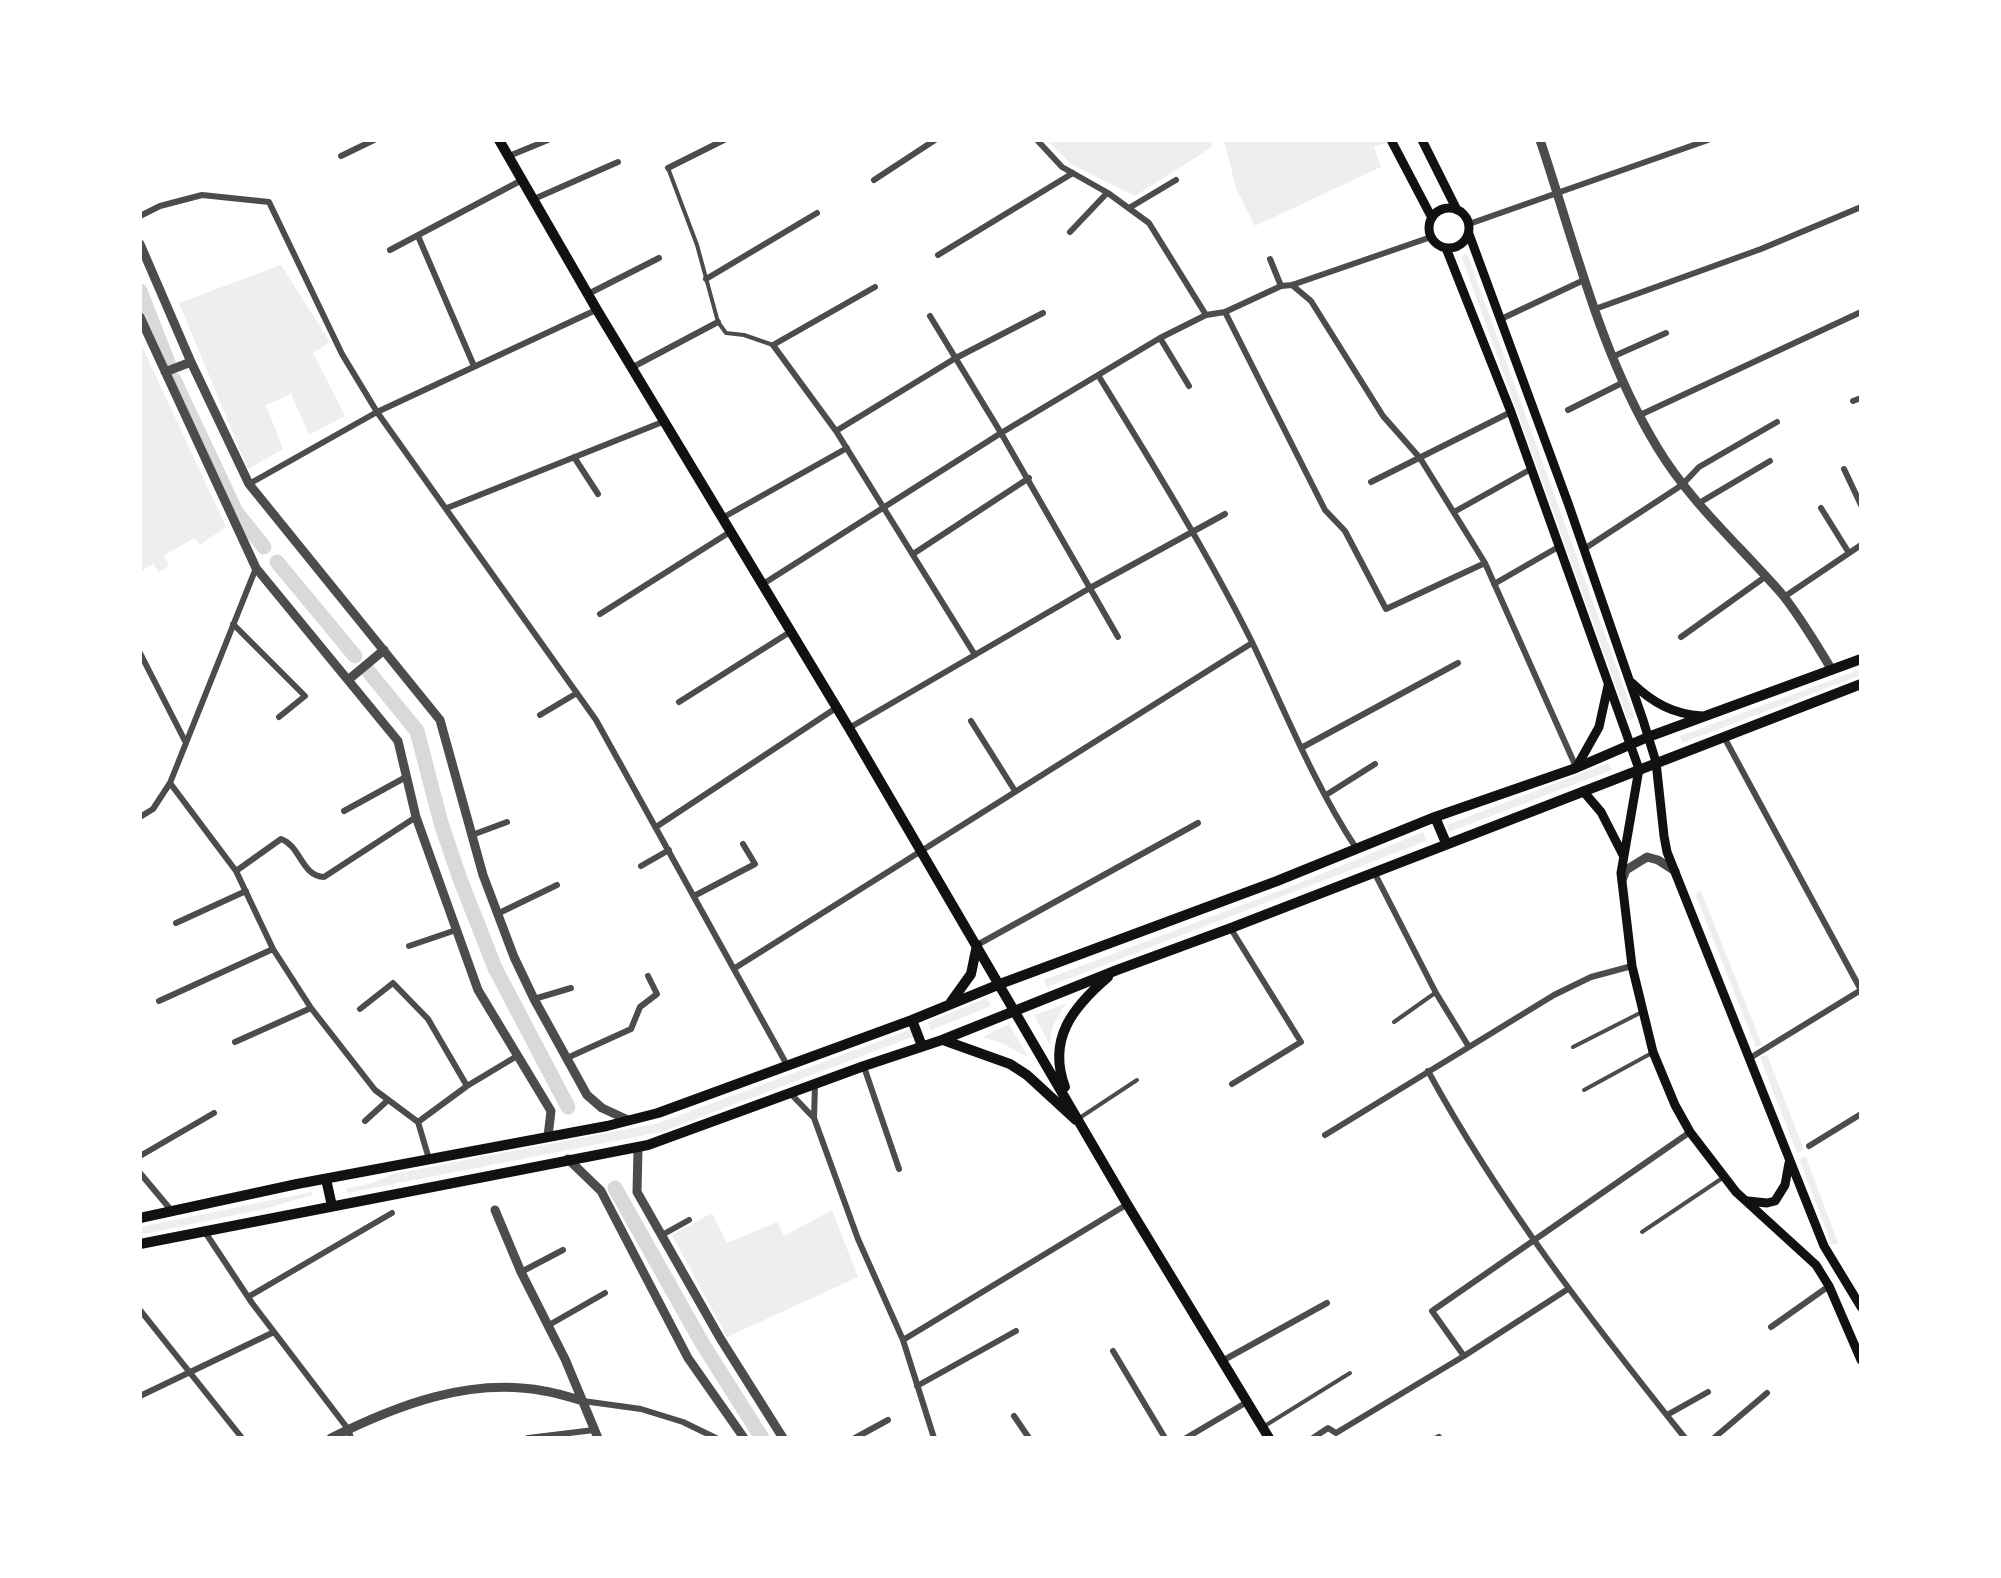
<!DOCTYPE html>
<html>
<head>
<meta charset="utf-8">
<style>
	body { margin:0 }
	#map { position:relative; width:2001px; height:1578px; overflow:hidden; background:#fff; font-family:Mulish,sans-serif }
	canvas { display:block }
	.frame { position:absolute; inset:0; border:142px solid #fff; pointer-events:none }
</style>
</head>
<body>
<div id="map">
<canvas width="2001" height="1578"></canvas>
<div class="frame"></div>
</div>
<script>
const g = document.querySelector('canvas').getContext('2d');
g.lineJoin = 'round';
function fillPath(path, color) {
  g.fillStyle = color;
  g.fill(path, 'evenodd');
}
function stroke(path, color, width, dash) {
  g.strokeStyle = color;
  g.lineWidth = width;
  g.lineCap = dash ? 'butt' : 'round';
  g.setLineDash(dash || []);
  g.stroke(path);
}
fillPath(new Path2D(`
	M 1046,140 L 1211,140 L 1212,147 L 1135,196 L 1071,164 Z
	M 1224,140 L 1393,140 L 1374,147 L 1381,167 L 1255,226 L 1236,188 Z
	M 1464,253 L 1468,256 L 1635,718 L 1628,720 L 1462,258 Z
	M 281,265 L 330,342 L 313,353 L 345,416 L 309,435 L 291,394 L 266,405 L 283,449 L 248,469 L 179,303 Z
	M 140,342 L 226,527 L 200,545 L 195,538 L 164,555 L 169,566 L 159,572 L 153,564 L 140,572 Z
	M 1861,669 L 1861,675 L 1682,743 L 1680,736 Z
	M 1608,763 L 1612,770 L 1449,832 L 1447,825 Z
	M 1423,832 L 1426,841 L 1047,987 L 1044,980 L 1287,888 Z
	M 1701,891 L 1762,1045 L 1756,1047 L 1695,894 Z
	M 987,998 L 991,1006 L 931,1030 L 928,1022 Z
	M 1065,1004 L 1052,1028 L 1050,1045 L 1034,1015 Z
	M 1009,1024 L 1029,1058 L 1002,1043 L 983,1037 Z
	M 912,1029 L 915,1036 L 661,1132 L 347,1193 L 347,1188 L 369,1184 L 393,1174 L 659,1123 Z
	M 1767,1055 L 1804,1150 L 1797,1153 L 1760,1057 Z
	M 1806,1157 L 1838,1243 L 1832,1245 L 1799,1159 Z
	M 312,1192 L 312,1195 L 264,1209 L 140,1235 L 140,1227 Z
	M 832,1210 L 858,1277 L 727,1337 L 672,1235 L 712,1213 L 727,1243 L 777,1222 L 784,1236 Z`), '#eee');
stroke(new Path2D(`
	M 140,291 L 169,365
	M 174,380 L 236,512 L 264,547
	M 277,562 L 355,656
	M 369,672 L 417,731 L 441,823 L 460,879 L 495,968 L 568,1107
	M 615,1188 L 702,1343 L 762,1438`), '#d9d9d9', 15);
stroke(new Path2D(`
	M 668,168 L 697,245 L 718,322 L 726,333 L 744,335 L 773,345
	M 1394,1022 L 1435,993
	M 1573,1047 L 1640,1013
	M 1584,1090 L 1650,1054
	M 1078,1119 L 1137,1080
	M 1642,1232 L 1721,1179
	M 1263,1427 L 1350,1373`), '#4c4c4c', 4);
stroke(new Path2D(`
	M 1037,140 L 1062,167 L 1108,193 L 1149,223 L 1206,315
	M 341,156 L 374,140
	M 509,156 L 548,140
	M 668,168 L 724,140
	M 874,180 L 935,140
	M 534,199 L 618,162
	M 1129,208 L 1176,180
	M 140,216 L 160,206 L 202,195 L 269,202 L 342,354 L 377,412 L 596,720 L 787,1065
	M 1469,224 L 1708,140
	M 1070,232 L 1107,193
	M 418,236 L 474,366
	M 390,250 L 522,180
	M 938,255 L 1073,173
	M 1270,259 L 1281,286
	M 706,279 L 817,213
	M 1292,285 L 1311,301 L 1383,416 L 1420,458 L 1485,563 L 1576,767
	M 875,287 L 773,345 L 836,431 L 975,655
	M 588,294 L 659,258
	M 1595,309 L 1761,249 L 1861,207
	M 1225,312 L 1281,286 L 1292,285 L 1431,237
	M 1501,319 L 1584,280
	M 1160,338 L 1189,386
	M 1612,357 L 1666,333
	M 633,367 L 718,322
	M 1098,375 C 1152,463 1206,550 1252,642 C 1285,711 1314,784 1356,848
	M 1853,401 L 1861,398
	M 1568,410 L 1624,382
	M 1640,415 L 1861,312
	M 836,431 L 954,359 L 1043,313
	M 574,457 L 598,494
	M 1844,469 L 1861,505
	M 1371,482 L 1511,412
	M 249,484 L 377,412 L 596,310
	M 1699,503 L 1770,461
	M 447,508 L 665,421
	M 1821,508 L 1849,553
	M 1454,512 L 1531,469
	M 724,517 L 847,448
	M 1584,549 L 1682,485 L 1699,467 L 1777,422
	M 913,554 L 1029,478
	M 763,584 L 1001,433 L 930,316
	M 1494,584 L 1560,546
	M 1784,597 L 1861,545
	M 600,614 L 730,532
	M 233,624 L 305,696 L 279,717
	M 1118,637 L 1001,433 L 1160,338 L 1206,315 L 1225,312 L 1325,510 L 1345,531 L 1386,609 L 1485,563
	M 1681,637 L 1765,577
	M 140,653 L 185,741
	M 679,702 L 790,632
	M 540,715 L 577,693
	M 971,721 L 1015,791
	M 849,728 L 1090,588 L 1225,514
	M 1724,737 L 1861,990
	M 1301,748 L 1458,663
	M 170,783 L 236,871 L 273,949 L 311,1008 L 375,1090 L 418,1122
	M 1326,795 L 1375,764
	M 344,811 L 406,777
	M 140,817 L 153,809 L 170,783 L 256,568
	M 656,827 L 836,708
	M 472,835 L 507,822
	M 641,866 L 669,850
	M 236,871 L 281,839 C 301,846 301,876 324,877 L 416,817
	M 1374,872 L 1436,993 L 1469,1047
	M 694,896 L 755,864 L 743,844
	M 497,914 L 557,885
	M 176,923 L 246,891
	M 1231,929 L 1301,1042 L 1232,1084
	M 977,945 L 1198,823
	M 409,946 L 456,930
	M 735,968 L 1252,643
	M 534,999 L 571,988
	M 159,1001 L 273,949
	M 360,1009 L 393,983 L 428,1019 L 467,1086
	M 235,1042 L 311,1008
	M 567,1058 L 631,1029 L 640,1007 L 657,994 L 648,976
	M 1750,1058 L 1861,990
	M 864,1067 L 899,1169
	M 1428,1071 C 1500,1203 1591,1321 1685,1438
	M 815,1085 L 814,1118 L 858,1239 L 903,1340 L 934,1438
	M 791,1094 L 814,1118
	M 365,1121 L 387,1101
	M 418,1122 L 467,1086 L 517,1056
	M 418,1122 L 429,1159
	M 1325,1135 L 1554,995 L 1591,977 L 1632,966
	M 1809,1146 L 1861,1114
	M 140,1156 L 214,1113
	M 140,1173 L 171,1210
	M 205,1232 L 252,1303 L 348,1429 L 351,1438
	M 662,1235 L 689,1220
	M 521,1272 L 563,1250
	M 248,1297 L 392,1213
	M 140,1310 L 242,1438
	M 549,1325 L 605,1293
	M 1771,1327 L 1829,1286
	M 903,1340 L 1126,1205
	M 1113,1351 L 1165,1438
	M 1464,1356 L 1432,1311 L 1690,1132
	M 1222,1361 L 1327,1303
	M 917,1386 L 1016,1331
	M 140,1396 L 274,1332
	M 583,1401 L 641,1409 L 683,1422 L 716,1438
	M 1667,1415 L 1708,1392
	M 1014,1416 L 1029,1438
	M 1336,1433 L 1464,1356 L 1568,1289
	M 528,1438 L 594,1430
	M 855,1438 L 888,1420
	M 1186,1438 L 1247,1402
	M 1313,1438 L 1328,1428 L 1336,1433
	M 1437,1438 L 1439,1437
	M 1714,1438 L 1767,1393`), '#4c4c4c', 6);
stroke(new Path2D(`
	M 1540,140 C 1575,244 1600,353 1657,447 C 1690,502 1739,545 1781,593 C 1800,616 1816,644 1832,670
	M 140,244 L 191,362 L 249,484 L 440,720 L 483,875 L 514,957 L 534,999 L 587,1095 L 602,1108 L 628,1120
	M 140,317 L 256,568 L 398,741 L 416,817 L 478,990 L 551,1111 L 548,1136
	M 165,372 L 191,362
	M 348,680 L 384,650
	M 1622,880 L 1626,870 L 1647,857 L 1658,860 L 1675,871
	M 638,1148 L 637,1192 L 720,1338 L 783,1438
	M 568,1159 L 601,1191 L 688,1358 L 744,1438
	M 495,1210 L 521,1272 L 565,1359 L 598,1438
	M 331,1438 C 397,1405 470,1377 544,1391 C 557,1393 570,1397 583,1401`), '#4c4c4c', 9);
stroke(new Path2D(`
	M 1391,140 L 1432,218
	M 1422,140 L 1457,210
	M1429 228a20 20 0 1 1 40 0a20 20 0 1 1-40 0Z
	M 1469,234 L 1568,503 L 1643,720 L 1656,762 L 1664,836 L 1667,852 L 1824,1246 L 1861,1307
	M 1446,248 L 1511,412 L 1639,769 L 1621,873 L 1632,966 L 1653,1052 L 1675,1105 L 1690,1132 L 1736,1192 L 1816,1265 L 1829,1286 L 1861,1360
	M 1632,683 C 1653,703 1673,714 1702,716
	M 1576,768 L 1599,727 L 1608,686
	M 1583,791 L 1601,812 L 1623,855
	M 1748,1201 L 1767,1203 L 1775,1201 L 1785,1185 L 1789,1163`), '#111', 9);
stroke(new Path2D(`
	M 499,140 L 597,310 L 849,728 L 1127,1204 L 1269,1438
	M 1435,817 L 1446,843
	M 951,1002 L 971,974 L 977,945
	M 912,1020 L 922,1046
	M 943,1040 L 1010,1064 L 1027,1075 L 1076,1120
	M 1065,1087 C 1047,1039 1073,1007 1108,977
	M 326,1179 L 332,1206
	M 140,1218 L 297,1184 L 607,1126 L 658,1113 L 912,1020 L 1000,984 L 1277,881 L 1435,817 L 1576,768 L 1648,737 L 1861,659
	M 140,1244 L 648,1145 L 864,1066 L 942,1040 L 1117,970 L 1231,928 L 1861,684`), '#111', 10);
</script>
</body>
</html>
